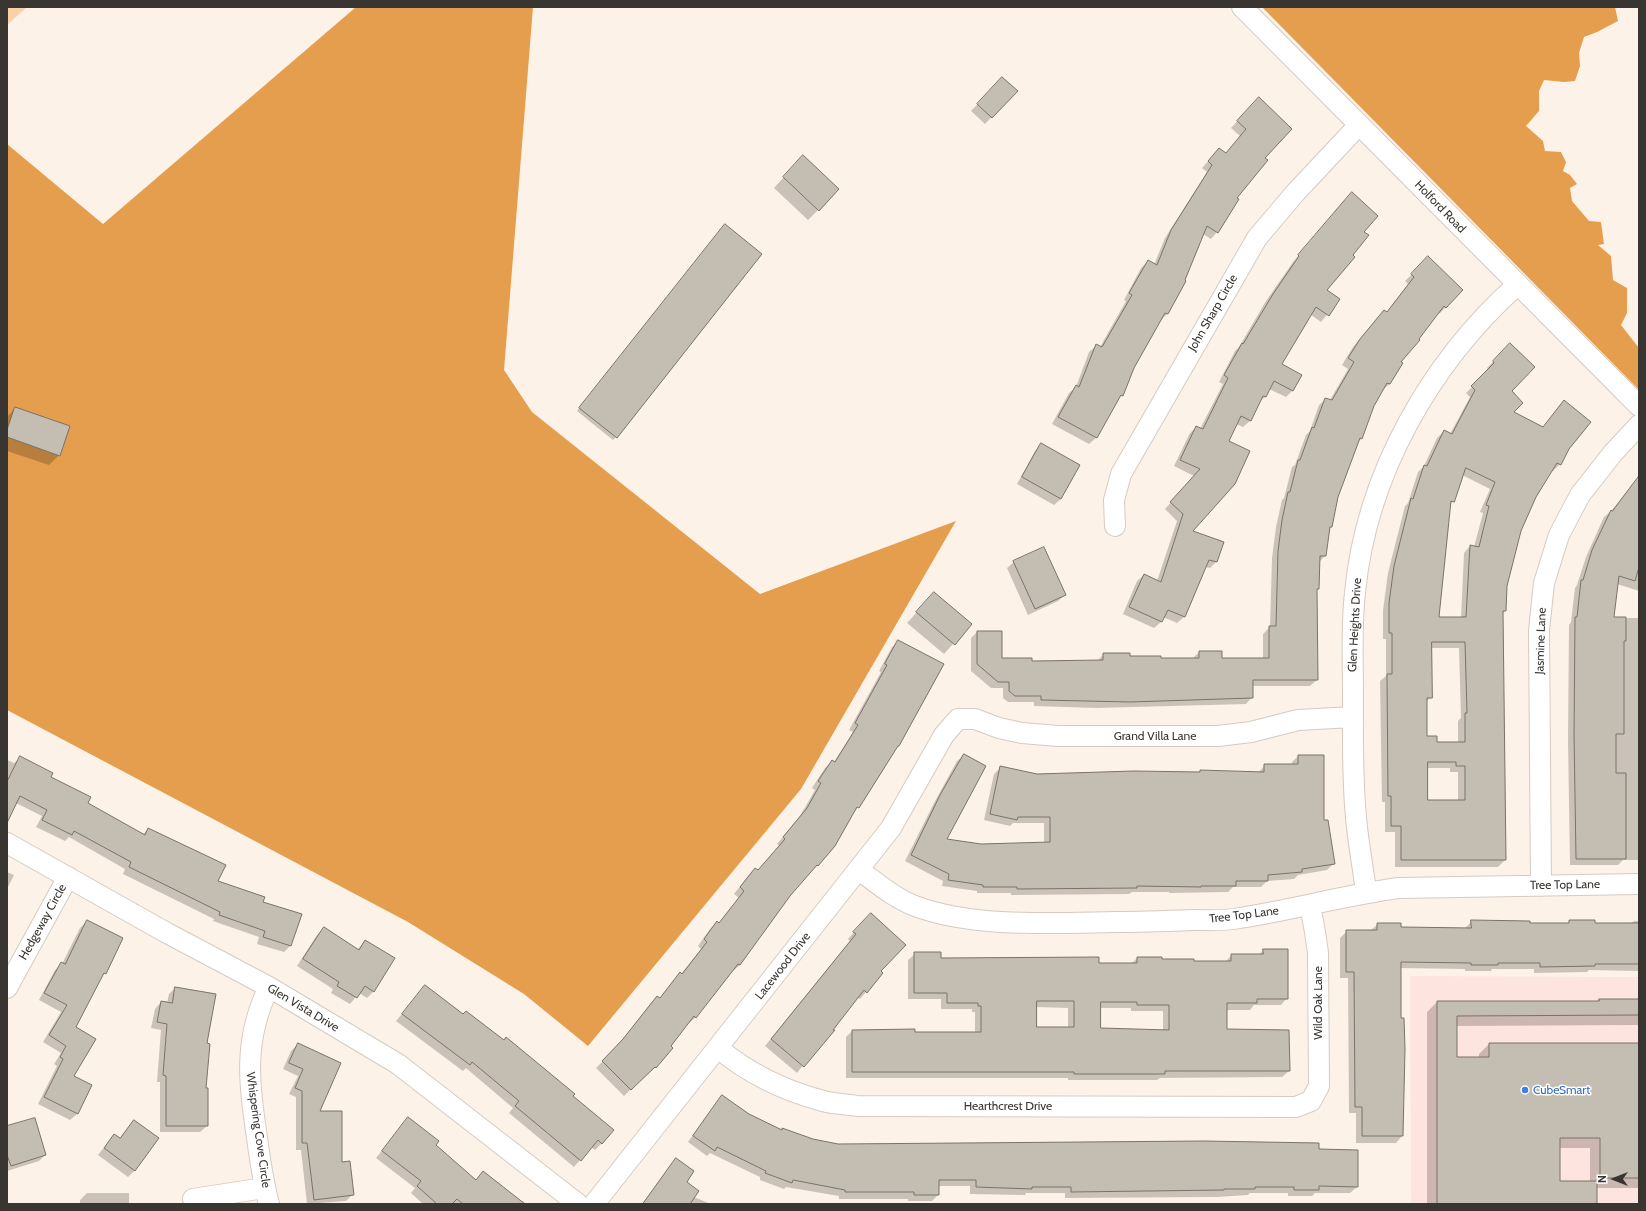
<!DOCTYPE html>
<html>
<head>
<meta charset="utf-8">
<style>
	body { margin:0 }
	#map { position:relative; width:1646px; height:1211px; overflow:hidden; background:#fdf2e8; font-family:Cabin,sans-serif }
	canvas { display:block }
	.frame { position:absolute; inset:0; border:8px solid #393632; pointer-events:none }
	.north { position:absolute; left:1594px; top:1159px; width:40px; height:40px; -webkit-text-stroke:3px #fff; paint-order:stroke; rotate:270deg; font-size:11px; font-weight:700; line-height:16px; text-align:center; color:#393632 }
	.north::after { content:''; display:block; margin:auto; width:14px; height:18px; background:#393632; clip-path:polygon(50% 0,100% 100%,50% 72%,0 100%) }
</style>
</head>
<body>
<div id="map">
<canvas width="1646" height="1211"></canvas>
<div class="frame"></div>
<div class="north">N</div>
</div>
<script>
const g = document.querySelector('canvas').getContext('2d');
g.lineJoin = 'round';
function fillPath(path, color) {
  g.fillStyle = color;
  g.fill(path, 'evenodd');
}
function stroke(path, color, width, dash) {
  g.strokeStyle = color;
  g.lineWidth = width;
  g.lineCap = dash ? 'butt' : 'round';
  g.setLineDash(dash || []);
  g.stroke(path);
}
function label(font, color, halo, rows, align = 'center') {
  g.font = font + ' Cabin,sans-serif';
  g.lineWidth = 3;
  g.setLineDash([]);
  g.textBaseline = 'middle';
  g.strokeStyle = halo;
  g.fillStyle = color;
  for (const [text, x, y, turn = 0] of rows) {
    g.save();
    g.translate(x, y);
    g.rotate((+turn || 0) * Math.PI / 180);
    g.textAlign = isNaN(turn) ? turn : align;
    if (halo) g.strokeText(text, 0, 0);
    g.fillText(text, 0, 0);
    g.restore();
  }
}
fillPath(new Path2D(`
	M 1410,976 L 1639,977 L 1639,1204 L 1411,1204 Z`), '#fee4de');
fillPath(new Path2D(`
	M 7,7 L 27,7 L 7,25 Z`), '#fad0a6');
fillPath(new Path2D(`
	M 356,7 L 533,7 L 504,370 L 532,412 L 760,594 L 956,521 L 801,789 L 588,1046 L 524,994 L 408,922 L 7,710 L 7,144 L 103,224 Z
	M 1262,7 L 1615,7 L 1618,21 L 1597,32 L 1584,37 L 1579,53 L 1580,66 L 1575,81 L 1564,82 L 1544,80 L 1539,91 L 1539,111 L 1526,126 L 1543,141 L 1545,151 L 1561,152 L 1566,162 L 1563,171 L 1570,175 L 1577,184 L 1570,188 L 1572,201 L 1589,221 L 1601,222 L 1604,244 L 1598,245 L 1611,256 L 1613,280 L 1627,288 L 1627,313 L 1621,325 L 1639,348 L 1639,390 Z`), '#e59e4e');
fillPath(new Path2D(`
	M 996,85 L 1016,91 L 985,124 L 971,111 Z
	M 1252,105 L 1264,158 L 1235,198 L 1217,232 L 1211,239 L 1203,234 L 1183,281 L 1185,282 L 1167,314 L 1161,320 L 1133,367 L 1122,395 L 1116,401 L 1096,438 L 1089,444 L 1052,424 L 1069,393 L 1076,387 L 1089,352 L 1096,346 L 1100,347 L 1126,301 L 1124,300 L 1141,268 L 1148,261 L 1154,265 L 1165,238 L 1207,172 L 1202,168 L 1219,149 L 1225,154 L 1240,136 L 1231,128 Z
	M 793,167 L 818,210 L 808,220 L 774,188 Z
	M 1345,200 L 1363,232 L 1325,290 L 1339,300 L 1321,322 L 1310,314 L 1280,365 L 1300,376 L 1292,391 L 1286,397 L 1269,389 L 1265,397 L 1258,403 L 1250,421 L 1243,427 L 1236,424 L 1191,532 L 1223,542 L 1216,562 L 1210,568 L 1205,567 L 1184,617 L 1177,623 L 1163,617 L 1161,622 L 1154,628 L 1123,614 L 1137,581 L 1144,575 L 1157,581 L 1177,521 L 1165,509 L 1194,476 L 1174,466 L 1190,433 L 1196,427 L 1200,429 L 1223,384 L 1219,382 L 1235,351 L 1239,347 L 1266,301 L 1293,262 Z
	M 722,228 L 616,437 L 613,440 L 577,411 Z
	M 1428,258 L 1446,307 L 1439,314 L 1438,312 L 1399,362 L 1402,364 L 1390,384 L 1382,390 L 1373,406 L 1361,439 L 1357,443 L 1337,497 L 1331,526 L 1329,529 L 1325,556 L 1319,562 L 1318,588 L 1316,591 L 1317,680 L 1310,686 L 1252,686 L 1252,697 L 1246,704 L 1096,708 L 1034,706 L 1034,702 L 1008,702 L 1003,698 L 1003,688 L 991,688 L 971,671 L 971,638 L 977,632 L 1001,659 L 1031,662 L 1097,661 L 1104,654 L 1160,659 L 1192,659 L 1199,652 L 1221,652 L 1221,659 L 1263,659 L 1263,634 L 1270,627 L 1272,558 L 1276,527 L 1282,500 L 1284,498 L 1292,467 L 1295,465 L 1306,435 L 1310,431 L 1319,405 L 1326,399 L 1330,400 L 1348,369 L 1342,365 L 1353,347 L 1378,317 L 1386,313 L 1408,284 L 1405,281 Z
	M 1503,351 L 1513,412 L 1542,428 L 1564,401 L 1568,449 L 1560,464 L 1553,471 L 1552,470 L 1535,496 L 1520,531 L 1506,586 L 1505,611 L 1502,614 L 1505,860 L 1498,867 L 1395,867 L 1395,832 L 1385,832 L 1385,802 L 1382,802 L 1380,681 L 1386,676 L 1386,639 L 1383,639 L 1383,610 L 1388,573 L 1405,506 L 1408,503 L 1418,472 L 1424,466 L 1437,438 L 1444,431 L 1450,434 L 1470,397 L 1466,393 L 1489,370 L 1487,368 ZM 1462,475 L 1490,489 L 1480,512 L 1483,513 L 1474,547 L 1470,546 L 1464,553 L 1461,618 L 1438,618 L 1450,505 L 1453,501 ZM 1431,648 L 1459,648 L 1461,718 L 1458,721 L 1458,743 L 1436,743 L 1426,737 L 1426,702 L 1431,697 ZM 1427,768 L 1450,768 L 1450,772 L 1458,772 L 1458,801 L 1427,801 Z
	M 15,408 L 59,455 L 49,465 L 7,451 L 7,417 Z
	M 1041,444 L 1061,499 L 1054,505 L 1017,484 L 1035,451 Z
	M 1637,480 L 1639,481 L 1639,591 L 1617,584 L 1613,618 L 1639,618 L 1639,860 L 1623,860 L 1618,865 L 1570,865 L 1568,741 L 1569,625 L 1571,622 L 1575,588 L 1577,585 L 1586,557 L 1604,517 L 1611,511 Z
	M 1014,562 L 1065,595 L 1058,601 L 1028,615 L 1007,568 Z
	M 934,593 L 971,624 L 944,654 L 907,623 Z
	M 899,641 L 858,807 L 852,814 L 834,845 L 817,866 L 810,871 L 789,895 L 740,965 L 733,971 L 732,970 L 696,1017 L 689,1023 L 688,1022 L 656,1067 L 649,1073 L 648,1072 L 624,1096 L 596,1068 L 617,1047 L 651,1003 L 657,997 L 660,999 L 681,974 L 701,949 L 698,946 L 710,929 L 717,922 L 719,924 L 739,898 L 734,894 L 749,875 L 756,869 L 758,871 L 780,846 L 777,844 L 800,816 L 815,790 L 812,788 L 825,768 L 832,761 L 834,762 L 853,732 L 849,730 L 881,672 L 879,671 L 892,647 Z
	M 964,755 L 946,840 L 981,845 L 1044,844 L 1044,823 L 1013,823 L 1010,826 L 984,820 L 994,774 L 1001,767 L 1036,775 L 1258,773 L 1265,765 L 1292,765 L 1292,762 L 1298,756 L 1323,821 L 1334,863 L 1327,870 L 1298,875 L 1294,879 L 1267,881 L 1261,887 L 1233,887 L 1228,892 L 1169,893 L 1169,892 L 1132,892 L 1129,894 L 1011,895 L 1011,893 L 977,893 L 977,891 L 942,886 L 943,881 L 905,861 L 934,803 L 957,761 Z
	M 20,758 L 87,804 L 142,835 L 148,829 L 217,881 L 262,902 L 290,946 L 284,952 L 257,944 L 259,937 L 213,921 L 214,919 L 123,874 L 125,869 L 69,837 L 65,841 L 36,827 L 42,816 L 16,803 L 7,811 L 7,760 L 14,763 Z
	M 7,872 L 14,875 L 7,889 Z
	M 87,921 L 105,973 L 102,976 L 74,1027 L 72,1077 L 91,1086 L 77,1114 L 70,1120 L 38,1104 L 57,1066 L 54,1064 L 61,1053 L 43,1042 L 61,1012 L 39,1000 L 55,970 L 62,964 L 80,928 Z
	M 864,921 L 880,972 L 882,973 L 860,999 L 857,997 L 797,1073 L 765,1046 L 850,941 L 848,939 Z
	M 1472,921 L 1529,924 L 1567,924 L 1570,921 L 1594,924 L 1630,924 L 1634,921 L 1639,921 L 1639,971 L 1589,970 L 1587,972 L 1534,973 L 1534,969 L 1492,969 L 1491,971 L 1465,971 L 1465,969 L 1400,968 L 1400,1019 L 1404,1049 L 1402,1136 L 1396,1143 L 1356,1143 L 1356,1113 L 1349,1113 L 1348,978 L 1340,978 L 1340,938 L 1347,931 L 1371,930 L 1378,924 L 1400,928 L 1465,928 Z
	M 324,928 L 357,950 L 365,941 L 374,991 L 367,998 L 359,993 L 350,1004 L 331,993 L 333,989 L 297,966 L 317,935 Z
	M 1264,950 L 1287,998 L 1281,1005 L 1254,1005 L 1250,1010 L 1226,1010 L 1226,1030 L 1289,1071 L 1282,1077 L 1160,1078 L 1157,1080 L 1068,1080 L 1068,1078 L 846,1078 L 846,1037 L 852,1031 L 914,1033 L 975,1033 L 975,1012 L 972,1012 L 972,1009 L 941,1009 L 941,999 L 908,999 L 908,960 L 915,954 L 940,959 L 1131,964 L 1137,958 L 1193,962 L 1225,962 L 1232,955 L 1258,955 ZM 1036,1007 L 1068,1008 L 1068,1028 L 1036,1028 ZM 1100,1008 L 1131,1008 L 1131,1011 L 1163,1011 L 1163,1031 L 1100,1029 Z
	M 425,986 L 571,1097 L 602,1143 L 595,1150 L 591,1147 L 574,1167 L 509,1113 L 513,1108 L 466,1068 L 463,1071 L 396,1021 Z
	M 175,988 L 206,1044 L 207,1126 L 200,1132 L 160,1132 L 160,1082 L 157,1082 L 161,1030 L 151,1028 L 155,1009 L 161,1002 L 167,1003 L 169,994 Z
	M 1599,1000 L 1639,1000 L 1639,1025 L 1456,1026 L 1456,1058 L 1479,1058 L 1479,1054 L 1489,1044 L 1639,1044 L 1639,1188 L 1596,1188 L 1596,1204 L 1427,1204 L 1427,1012 L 1437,1002 L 1596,1002 ZM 1559,1148 L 1590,1148 L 1590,1182 L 1559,1182 Z
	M 298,1044 L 318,1112 L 341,1164 L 353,1194 L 346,1201 L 307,1204 L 301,1150 L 296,1150 L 296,1097 L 289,1094 L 298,1076 L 283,1069 L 291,1051 Z
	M 722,1096 L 749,1115 L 781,1131 L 782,1129 L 812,1140 L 838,1145 L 1318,1150 L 1357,1187 L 1350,1193 L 1315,1193 L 1312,1196 L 1288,1196 L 1288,1193 L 1250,1193 L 1248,1195 L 1217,1197 L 1065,1198 L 1065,1193 L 1026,1193 L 1025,1195 L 970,1194 L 970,1186 L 938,1186 L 938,1195 L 932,1201 L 908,1201 L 908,1199 L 839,1199 L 839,1196 L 786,1187 L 784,1189 L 760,1180 L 760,1177 L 710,1153 L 707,1156 L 688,1142 L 716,1103 Z
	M 408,1118 L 434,1145 L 476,1181 L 522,1203 L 523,1201 L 526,1204 L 423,1204 L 411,1193 L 415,1188 L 376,1158 Z
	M 134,1121 L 158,1138 L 134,1171 L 128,1177 L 98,1155 L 114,1135 L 119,1139 Z
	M 7,1127 L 45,1155 L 39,1161 L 7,1171 Z
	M 676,1159 L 685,1182 L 694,1197 L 711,1204 L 642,1204 L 670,1166 Z
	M 87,1193 L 129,1193 L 129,1204 L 80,1204 L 80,1200 Z`), '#0003');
const building = new Path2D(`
	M 1002,77 L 1018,91 L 992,118 L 977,104 Z
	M 1259,97 L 1292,129 L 1265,158 L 1268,160 L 1237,198 L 1239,199 L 1218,233 L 1207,226 L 1185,280 L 1186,281 L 1168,314 L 1165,313 L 1134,368 L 1123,396 L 1121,395 L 1097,438 L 1058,417 L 1076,385 L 1079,387 L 1096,344 L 1102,347 L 1132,295 L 1129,293 L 1148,260 L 1157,265 L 1171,230 L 1212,165 L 1208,161 L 1219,148 L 1226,153 L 1246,129 L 1237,121 Z
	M 803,155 L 839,189 L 819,211 L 783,177 Z
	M 1352,192 L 1378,216 L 1364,232 L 1369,235 L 1353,255 L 1355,257 L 1327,290 L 1340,299 L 1329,316 L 1316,307 L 1282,364 L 1302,375 L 1293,391 L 1274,381 L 1266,397 L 1263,396 L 1251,421 L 1241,416 L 1229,441 L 1250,451 L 1235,484 L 1193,531 L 1224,542 L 1217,562 L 1209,560 L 1185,617 L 1168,610 L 1162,622 L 1129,607 L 1144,574 L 1161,582 L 1183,514 L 1170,502 L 1200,469 L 1180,460 L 1196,426 L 1203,429 L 1228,378 L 1224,375 L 1242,343 L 1243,344 L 1273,294 L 1299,256 L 1298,255 Z
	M 725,224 L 762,254 L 617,438 L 579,408 Z
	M 1428,256 L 1463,290 L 1446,308 L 1444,306 L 1419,339 L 1420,340 L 1401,362 L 1403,363 L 1390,384 L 1387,383 L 1374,406 L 1362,439 L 1360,438 L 1344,481 L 1338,497 L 1332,527 L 1330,527 L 1326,556 L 1320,556 L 1319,589 L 1317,589 L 1318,680 L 1253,680 L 1253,698 L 1130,702 L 1041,700 L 1041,696 L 1015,696 L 1009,691 L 1009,682 L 998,682 L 977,664 L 977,631 L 1002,631 L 1002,658 L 1032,658 L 1032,661 L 1103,660 L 1103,653 L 1130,653 L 1130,656 L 1161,656 L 1161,658 L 1199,658 L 1199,651 L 1222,651 L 1222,658 L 1269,658 L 1269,626 L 1276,626 L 1278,551 L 1282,520 L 1288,492 L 1290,492 L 1298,460 L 1300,460 L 1312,427 L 1314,428 L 1325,398 L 1332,400 L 1354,362 L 1348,358 L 1360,339 L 1384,310 L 1387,312 L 1414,277 L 1411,274 Z
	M 1510,343 L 1535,367 L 1512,391 L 1523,403 L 1514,412 L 1543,427 L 1564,400 L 1591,422 L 1569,449 L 1561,465 L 1557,463 L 1536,497 L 1521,531 L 1507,586 L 1506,611 L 1503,611 L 1506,860 L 1401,860 L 1401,826 L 1391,826 L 1391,796 L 1388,796 L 1387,674 L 1392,674 L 1392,633 L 1389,633 L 1389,603 L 1394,566 L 1411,498 L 1413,499 L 1424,465 L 1427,466 L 1444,430 L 1452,434 L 1475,390 L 1471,386 L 1494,363 L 1493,361 ZM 1466,468 L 1495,482 L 1486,505 L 1489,506 L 1479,547 L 1470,545 L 1466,617 L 1439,617 L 1451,501 L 1454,502 ZM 1432,642 L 1465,642 L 1467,713 L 1465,713 L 1465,742 L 1437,742 L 1437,736 L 1427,736 L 1427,698 L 1432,698 ZM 1428,762 L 1456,762 L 1456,766 L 1465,766 L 1465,800 L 1428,800 Z
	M 15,407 L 70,426 L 60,456 L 7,437 L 7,430 Z
	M 1041,443 L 1080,465 L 1061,499 L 1022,477 Z
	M 1639,476 L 1639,567 L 1635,581 L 1619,576 L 1614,617 L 1626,617 L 1626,641 L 1624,641 L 1624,734 L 1616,734 L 1616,773 L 1626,773 L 1626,859 L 1576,859 L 1574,734 L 1575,617 L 1577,617 L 1581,580 L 1583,580 L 1592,550 L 1611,510 L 1612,511 Z
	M 1044,547 L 1066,595 L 1035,609 L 1013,561 Z
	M 934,592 L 972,624 L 955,645 L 916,612 Z
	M 898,640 L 944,664 L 899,746 L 898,746 L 859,808 L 857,807 L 835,846 L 818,866 L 817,865 L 790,896 L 740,965 L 738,964 L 696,1018 L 694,1016 L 671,1046 L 673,1048 L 656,1068 L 655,1067 L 631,1090 L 602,1061 L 623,1039 L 657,996 L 660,998 L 680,972 L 682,974 L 707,942 L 704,939 L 717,921 L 719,923 L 744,891 L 740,887 L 755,868 L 758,870 L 785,839 L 783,837 L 807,808 L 821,783 L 818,781 L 832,760 L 835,762 L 858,725 L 855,723 L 887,665 L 885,664 Z
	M 964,754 L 986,766 L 947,839 L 981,844 L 1050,842 L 1050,817 L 1018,817 L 1017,820 L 990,814 L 1000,766 L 1037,774 L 1134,771 L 1200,772 L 1200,770 L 1264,772 L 1264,764 L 1298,764 L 1298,755 L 1324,755 L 1324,820 L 1328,820 L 1335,864 L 1302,869 L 1302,872 L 1268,875 L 1268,881 L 1236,881 L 1236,886 L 1201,886 L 1201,887 L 1137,886 L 1137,888 L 1017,889 L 1017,887 L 983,887 L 983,885 L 948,880 L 949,874 L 911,855 L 940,795 Z
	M 20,756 L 53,773 L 51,777 L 91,797 L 88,803 L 145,835 L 148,828 L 226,865 L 218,881 L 265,897 L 263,902 L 302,914 L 291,946 L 263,937 L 265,931 L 219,915 L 220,912 L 129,867 L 131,862 L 74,831 L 72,835 L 42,820 L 47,810 L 20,796 L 7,823 L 7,782 Z
	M 871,913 L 906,945 L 881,971 L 883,973 L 867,993 L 864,990 L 833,1030 L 835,1030 L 804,1067 L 771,1039 L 856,934 L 853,932 Z
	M 87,920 L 123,938 L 106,974 L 104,973 L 76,1027 L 96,1039 L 74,1076 L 92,1085 L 78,1114 L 44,1097 L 63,1059 L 60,1057 L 66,1046 L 49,1035 L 67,1005 L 44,993 L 61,962 L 65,964 Z
	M 1471,920 L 1530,921 L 1530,923 L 1569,923 L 1569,920 L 1595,920 L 1595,923 L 1639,923 L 1639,964 L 1595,964 L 1595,966 L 1540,967 L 1540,963 L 1498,963 L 1498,965 L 1471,965 L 1471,963 L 1401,962 L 1401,1018 L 1404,1018 L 1405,1049 L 1403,1136 L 1362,1136 L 1362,1107 L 1355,1107 L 1354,972 L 1346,972 L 1346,930 L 1377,930 L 1377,923 L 1401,923 L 1401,927 L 1471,928 Z
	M 324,927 L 359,950 L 365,940 L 395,958 L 374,992 L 365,986 L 357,998 L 337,986 L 339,982 L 303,959 Z
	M 1263,949 L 1288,949 L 1288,999 L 1257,999 L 1257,1003 L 1227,1003 L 1227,1029 L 1289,1030 L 1290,1071 L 1165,1071 L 1165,1074 L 1074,1074 L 1074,1072 L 852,1072 L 852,1030 L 915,1029 L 915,1032 L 981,1032 L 981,1006 L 978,1006 L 978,1003 L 947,1003 L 947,993 L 914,993 L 914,952 L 941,952 L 941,958 L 1099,957 L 1099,963 L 1137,963 L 1137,957 L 1162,957 L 1162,959 L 1194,959 L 1194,961 L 1231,961 L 1231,954 L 1263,954 ZM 1037,1001 L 1074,1001 L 1074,1027 L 1037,1027 ZM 1101,1002 L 1137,1002 L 1137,1005 L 1169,1005 L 1169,1030 L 1101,1028 Z
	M 425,985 L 463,1014 L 466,1011 L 504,1040 L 506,1037 L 575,1094 L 573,1096 L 614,1130 L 602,1144 L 598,1140 L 581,1161 L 515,1106 L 519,1101 L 472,1062 L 470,1065 L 402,1014 Z
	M 175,987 L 216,994 L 207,1043 L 210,1044 L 206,1088 L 208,1088 L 208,1126 L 166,1126 L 166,1076 L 163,1075 L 167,1024 L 157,1022 L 161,1001 L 172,1003 Z
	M 1599,999 L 1639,999 L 1639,1015 L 1457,1016 L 1457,1057 L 1489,1057 L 1489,1043 L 1639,1043 L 1639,1178 L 1600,1178 L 1600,1138 L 1560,1138 L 1560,1181 L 1597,1181 L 1597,1204 L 1437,1204 L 1437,1001 L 1599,1001 Z
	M 298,1043 L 341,1063 L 320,1111 L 342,1111 L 342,1162 L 350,1161 L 354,1195 L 314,1200 L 307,1143 L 302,1143 L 302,1091 L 295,1088 L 303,1069 L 289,1063 Z
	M 722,1095 L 749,1114 L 782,1130 L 782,1128 L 813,1139 L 838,1144 L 1204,1141 L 1319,1143 L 1319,1149 L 1358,1150 L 1358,1187 L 1319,1186 L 1319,1190 L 1294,1190 L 1294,1187 L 1255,1187 L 1255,1189 L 1224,1189 L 1224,1190 L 1071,1192 L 1071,1187 L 1032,1187 L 1032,1189 L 976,1187 L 976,1180 L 939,1180 L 939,1195 L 914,1195 L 914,1192 L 845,1192 L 845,1190 L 793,1180 L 792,1183 L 765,1173 L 766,1171 L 717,1147 L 715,1151 L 693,1136 Z
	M 408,1117 L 439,1141 L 436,1145 L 476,1180 L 483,1171 L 525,1204 L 463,1204 L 457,1199 L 452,1204 L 437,1204 L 417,1186 L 421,1181 L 382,1151 Z
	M 35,1118 L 46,1155 L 11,1166 L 7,1155 L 7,1126 Z
	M 134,1120 L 159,1138 L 135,1171 L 104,1148 L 114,1134 L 120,1138 Z
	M 676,1158 L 694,1171 L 687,1182 L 699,1191 L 690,1204 L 643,1204 Z`);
fillPath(building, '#c4bdb2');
stroke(building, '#797268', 1);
const minor = new Path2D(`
	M 1242,7 L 1639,406
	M 1115,526 L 1114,500 L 1121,474 L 1257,238 L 1296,192 L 1358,126
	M 7,843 L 167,933 L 269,987 L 398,1064 L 578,1204
	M 859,870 C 877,883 894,898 915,906 C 973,928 1054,923 1116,922 C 1142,922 1168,921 1194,920 C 1207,920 1220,921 1233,919 C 1289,911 1344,895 1399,888 L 1639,884
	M 1541,886 L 1539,630 L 1544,583 L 1559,535 L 1580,495 L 1613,453 L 1639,425
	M 1366,892 C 1363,867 1358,842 1356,817 C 1352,777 1353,736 1353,695 C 1353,661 1351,627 1355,593 C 1366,475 1430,363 1517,285
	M 269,987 C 243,1040 249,1082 257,1138 C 260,1160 263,1182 269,1204
	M 7,988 L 68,877
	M 718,1048 C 748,1073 785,1091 823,1101 C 834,1104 845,1104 857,1106 L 1296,1107 L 1311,1101 L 1319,1086 L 1318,953 L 1315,932 L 1310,905
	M 193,1199 L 264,1188
	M 594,1204 L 891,828 L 944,735 L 958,719 L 975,719 L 999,728 L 1022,733 L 1058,736 L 1218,736 L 1251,732 L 1298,720 L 1353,717`);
stroke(minor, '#d4cbc1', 22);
stroke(minor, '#fff', 20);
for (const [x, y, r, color] of [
	[1525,1090,4,"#3f7fe0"]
]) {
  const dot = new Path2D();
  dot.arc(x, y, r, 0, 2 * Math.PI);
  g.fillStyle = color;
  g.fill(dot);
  stroke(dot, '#fff', 1.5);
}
label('12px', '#393632', '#fff', [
	["Holford Road",1440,207,46],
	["John Sharp Circle",1213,313,-60],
	["Glen Heights Drive",1355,625,-87],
	["Jasmine Lane",1541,641,-88],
	["Grand Villa Lane",1155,736],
	["Tree Top Lane",1565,885,-1],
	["Tree Top Lane",1244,915,-7],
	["Hedgeway Circle",43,922,-61],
	["Lacewood Drive",783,966,-52],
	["Wild Oak Lane",1318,1003,-90],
	["Glen Vista Drive",303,1008,31],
	["Hearthcrest Drive",1008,1106],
	["Whispering Cove Circle",258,1130,82]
]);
label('12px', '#366cbe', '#fff', [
	["CubeSmart",1533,1090]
], 'left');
</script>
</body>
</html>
